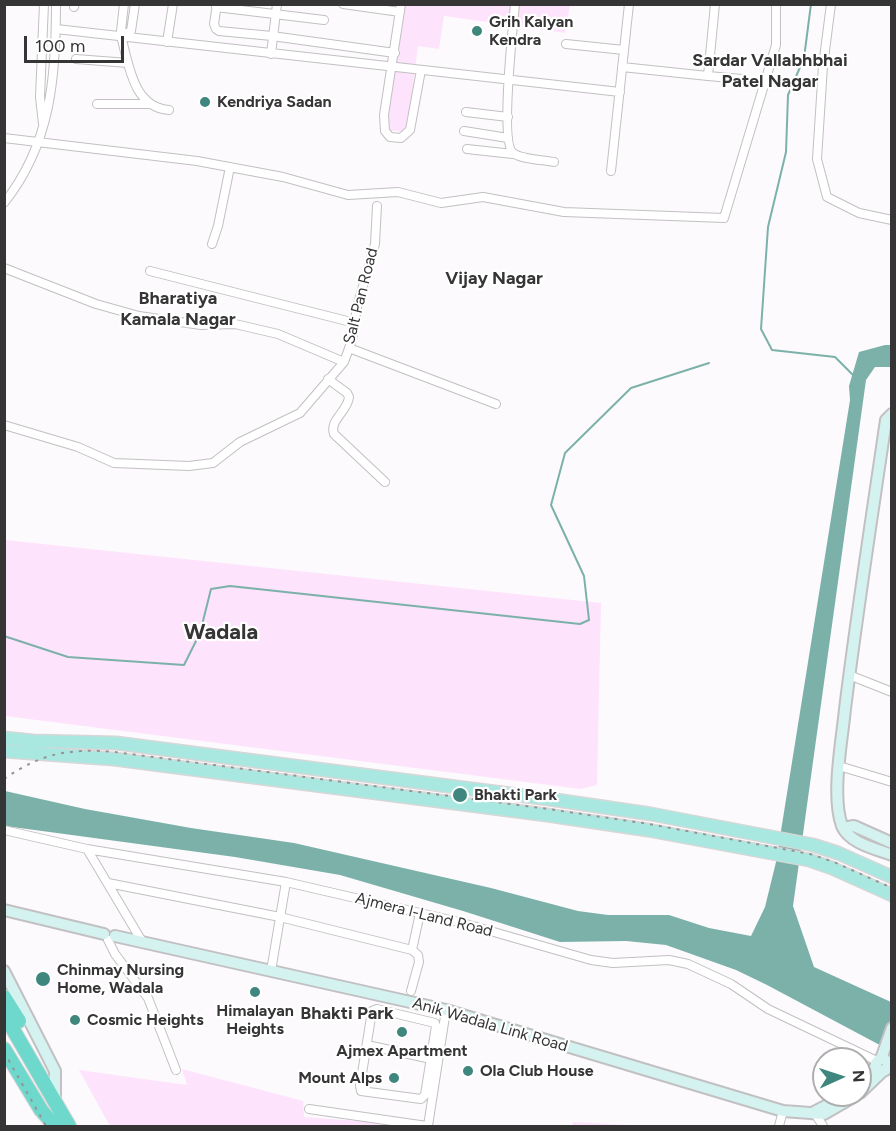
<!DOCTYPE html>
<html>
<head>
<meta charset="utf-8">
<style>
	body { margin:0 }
	#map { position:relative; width:896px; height:1131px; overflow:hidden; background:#fcfafc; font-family:Figtree,sans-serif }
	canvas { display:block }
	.frame { position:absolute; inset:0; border:6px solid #363536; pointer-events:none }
	.north { position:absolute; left:812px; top:1047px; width:60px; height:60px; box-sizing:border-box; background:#fff; border:2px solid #afaeaf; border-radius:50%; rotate:87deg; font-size:16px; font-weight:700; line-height:24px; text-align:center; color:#363536 }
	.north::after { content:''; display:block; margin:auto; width:21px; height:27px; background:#3f867e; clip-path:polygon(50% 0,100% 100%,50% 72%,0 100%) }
	.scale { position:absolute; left:24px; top:36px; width:100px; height:27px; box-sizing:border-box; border:3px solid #363536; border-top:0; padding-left:8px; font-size:18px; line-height:21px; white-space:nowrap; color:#363536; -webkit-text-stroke:4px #fff; paint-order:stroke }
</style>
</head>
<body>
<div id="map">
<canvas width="896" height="1131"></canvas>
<div class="frame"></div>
<div class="north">N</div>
<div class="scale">100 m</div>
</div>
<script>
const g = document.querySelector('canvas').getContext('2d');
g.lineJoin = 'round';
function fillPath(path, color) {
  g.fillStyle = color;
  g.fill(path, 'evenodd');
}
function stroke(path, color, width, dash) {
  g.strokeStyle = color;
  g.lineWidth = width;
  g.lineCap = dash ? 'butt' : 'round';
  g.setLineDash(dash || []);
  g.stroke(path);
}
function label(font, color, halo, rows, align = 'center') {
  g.font = font + ' Figtree,sans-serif';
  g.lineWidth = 4.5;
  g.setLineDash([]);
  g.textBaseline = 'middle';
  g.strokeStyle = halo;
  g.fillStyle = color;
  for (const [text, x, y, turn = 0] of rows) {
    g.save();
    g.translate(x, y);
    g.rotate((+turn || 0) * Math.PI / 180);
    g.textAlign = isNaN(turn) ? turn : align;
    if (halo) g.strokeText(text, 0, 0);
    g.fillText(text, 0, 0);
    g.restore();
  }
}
fillPath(new Path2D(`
	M 398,5 L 570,5 L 565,33 L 444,16 L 439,49 L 418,46 L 407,132 L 381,130 Z
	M 5,540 L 601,603 L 597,785 L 581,789 L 5,716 Z
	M 182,1069 L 303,1101 L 304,1117 L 424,1126 L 110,1126 L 79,1070 L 187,1085 Z
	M 573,1122 L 648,1126 L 572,1126 Z`), '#fee3fd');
fillPath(new Path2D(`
	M 885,345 L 891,345 L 891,367 L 875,367 L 866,380 L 793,906 L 814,967 L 891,1002 L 891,1051 L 767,985 L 736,970 L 666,945 L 626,941 L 560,942 L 463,911 L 340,875 L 235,857 L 5,826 L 5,791 L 85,809 L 191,828 L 294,843 L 491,888 L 578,911 L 608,915 L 669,915 L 709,928 L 751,936 L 765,907 L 776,862 L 850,400 L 849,386 L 859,352 Z`), '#7cb1aa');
stroke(new Path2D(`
	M 811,4 L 804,58 L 788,95 L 786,152 L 768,227 L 761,329 L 772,350 L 835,357 L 854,376
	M 4,636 L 68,657 L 184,665 L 200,633 L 211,589 L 230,586 L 580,624 L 589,620 L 584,576 L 551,505 L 565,453 L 631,388 L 709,363`), '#7cb1aa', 2);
const street = new Path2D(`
	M 124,4 L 121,31 L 125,34 L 131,31 L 135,4
	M 217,4 L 214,24 L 216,29 L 219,31 L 272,36 L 395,53
	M 343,4 L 400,12
	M 401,4 L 384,115 L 385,131 L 390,137 L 401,138 L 410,130 L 421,70
	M 515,4 C 513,26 500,142 513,153 C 520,159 545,160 554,162
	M 831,4 L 823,66 L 817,159 L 827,197 L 859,213 L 892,220
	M 74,7 L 75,4
	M 216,7 L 324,20
	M 56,29 L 620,92
	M 121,36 C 129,65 133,107 169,110
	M 167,42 L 173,4
	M 566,44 L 624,50
	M 271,54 L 277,4
	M 76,59 L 128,63
	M 622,67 L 708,76 L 715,4
	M 708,76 L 742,79
	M 97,104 L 148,104
	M 466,112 L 508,117
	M 43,124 L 40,97 L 44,4
	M 464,131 L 508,138
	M 4,138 L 197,161 L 283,177 L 348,195 L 398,192 L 441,203 L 483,197 L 564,212 L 724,218 L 776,45 L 776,4
	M 467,149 L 513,154
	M 611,171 L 629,4
	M 4,203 C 51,144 56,77 56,4
	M 212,244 L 218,226 L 230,167
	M 4,268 L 96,304 L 139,316 L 201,325 L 235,324 L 278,334 L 344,362
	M 150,271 L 355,323
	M 349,348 L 496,404
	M 328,379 L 347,393 L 349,397 C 348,411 329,420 334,434 L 385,482
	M 4,425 L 78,447 L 114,463 L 189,466 L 213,463 L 240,442 L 300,413 L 344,362 L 352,340 L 357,307 L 375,244 L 377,206
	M 849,675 L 892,692
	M 839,766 L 892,782
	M 4,830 L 87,849 L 286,882 L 459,922 L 591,960 L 613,963 L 669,960 L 688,964 L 731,984 L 768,1009 L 877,1061
	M 87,849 L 143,943
	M 108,883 L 280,917 L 412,950 L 418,955 L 419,962 L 411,991
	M 108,940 L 115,954 L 148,998 L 176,1070
	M 412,950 L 420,913
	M 271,971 L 286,882
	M 377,1009 L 435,1023 L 436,1026 L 425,1095 L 421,1099 L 361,1091 L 360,1086 L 372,1011 Z
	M 367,1045 L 436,1060
	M 309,1109 L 427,1126
	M 814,1112 L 823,1126
	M 428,1126 L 446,1010
	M 779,1126 L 783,1111`);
const secondary = new Path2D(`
	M 892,414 L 886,420 C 872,516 857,612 845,709 C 842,741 831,795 842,826 C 849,843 876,849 892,855
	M 843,828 L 854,826 L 892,843
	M 4,910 L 104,934
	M 115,936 L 446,1010 L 783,1111 L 824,1114 L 857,1095
	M 4,971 L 55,1071 L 55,1101
	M 881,1059 L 892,1028
	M876 1065a6 6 0 1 1 12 0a6 6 0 1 1-12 0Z
	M 860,1084 L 876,1066
	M 860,1093 L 884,1070
	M 814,1112 L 843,1097`);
const primary = new Path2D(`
	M 4,738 L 33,741 L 116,743 L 549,799 L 651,814 L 813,845 L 838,853 L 892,877
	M 4,751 L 114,759 L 547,815 L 648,830 L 809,860 L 832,868 L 892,895`);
const highway = new Path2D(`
	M 4,997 L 19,1021
	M 4,1014 L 69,1126
	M 4,1049 L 41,1110 L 55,1126`);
stroke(street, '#c2c0c2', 10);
stroke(secondary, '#c2c0c2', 14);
stroke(primary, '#d7d7d7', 15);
stroke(highway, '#d7d7d7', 16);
stroke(street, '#fff', 8);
stroke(secondary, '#d4f3f0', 10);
stroke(primary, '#a9e8e0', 12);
stroke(highway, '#6fd8cc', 14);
stroke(new Path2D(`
	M 4,779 C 41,753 71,748 115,752 L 548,809 L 649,824 L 810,854 L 834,862 L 892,888
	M 4,1052 L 46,1126`), '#959495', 2, [3, 6]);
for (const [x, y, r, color] of [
	[477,31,6,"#3f867e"],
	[205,102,6,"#3f867e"],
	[460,795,8,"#3f867e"],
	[43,979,8,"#3f867e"],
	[255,992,6,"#3f867e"],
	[75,1020,6,"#3f867e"],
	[402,1032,6,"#3f867e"],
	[468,1071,6,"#3f867e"],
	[394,1078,6,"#3f867e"]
]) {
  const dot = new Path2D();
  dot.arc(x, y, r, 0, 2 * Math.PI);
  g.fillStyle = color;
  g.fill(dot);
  stroke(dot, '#fff', 2);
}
label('bold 16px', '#363536', '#fff', [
	["Grih Kalyan",489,22],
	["Kendra",489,40],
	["Kendriya Sadan",217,102],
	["Bhakti Park",474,795],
	["Chinmay Nursing",57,970],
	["Home, Wadala",57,988],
	["Himalayan",255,1011,"center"],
	["Heights",255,1029,"center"],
	["Cosmic Heights",87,1020],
	["Ajmex Apartment",402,1051,"center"],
	["Ola Club House",480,1071],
	["Mount Alps",382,1078,"right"]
], 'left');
label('16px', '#363536', '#fff', [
	["Salt Pan Road",361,296,-76],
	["Ajmera l-Land Road",424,915,14],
	["Anik Wadala Link Road",490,1025,16]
]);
label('bold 18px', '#363536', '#fff', [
	["Sardar Vallabhbhai",770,61],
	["Patel Nagar",770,82],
	["Vijay Nagar",494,279],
	["Bharatiya",178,299],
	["Kamala Nagar",178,320],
	["Bhakti Park",347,1014]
]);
label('bold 22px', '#363536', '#fff', [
	["Wadala",221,633]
]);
</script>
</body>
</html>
